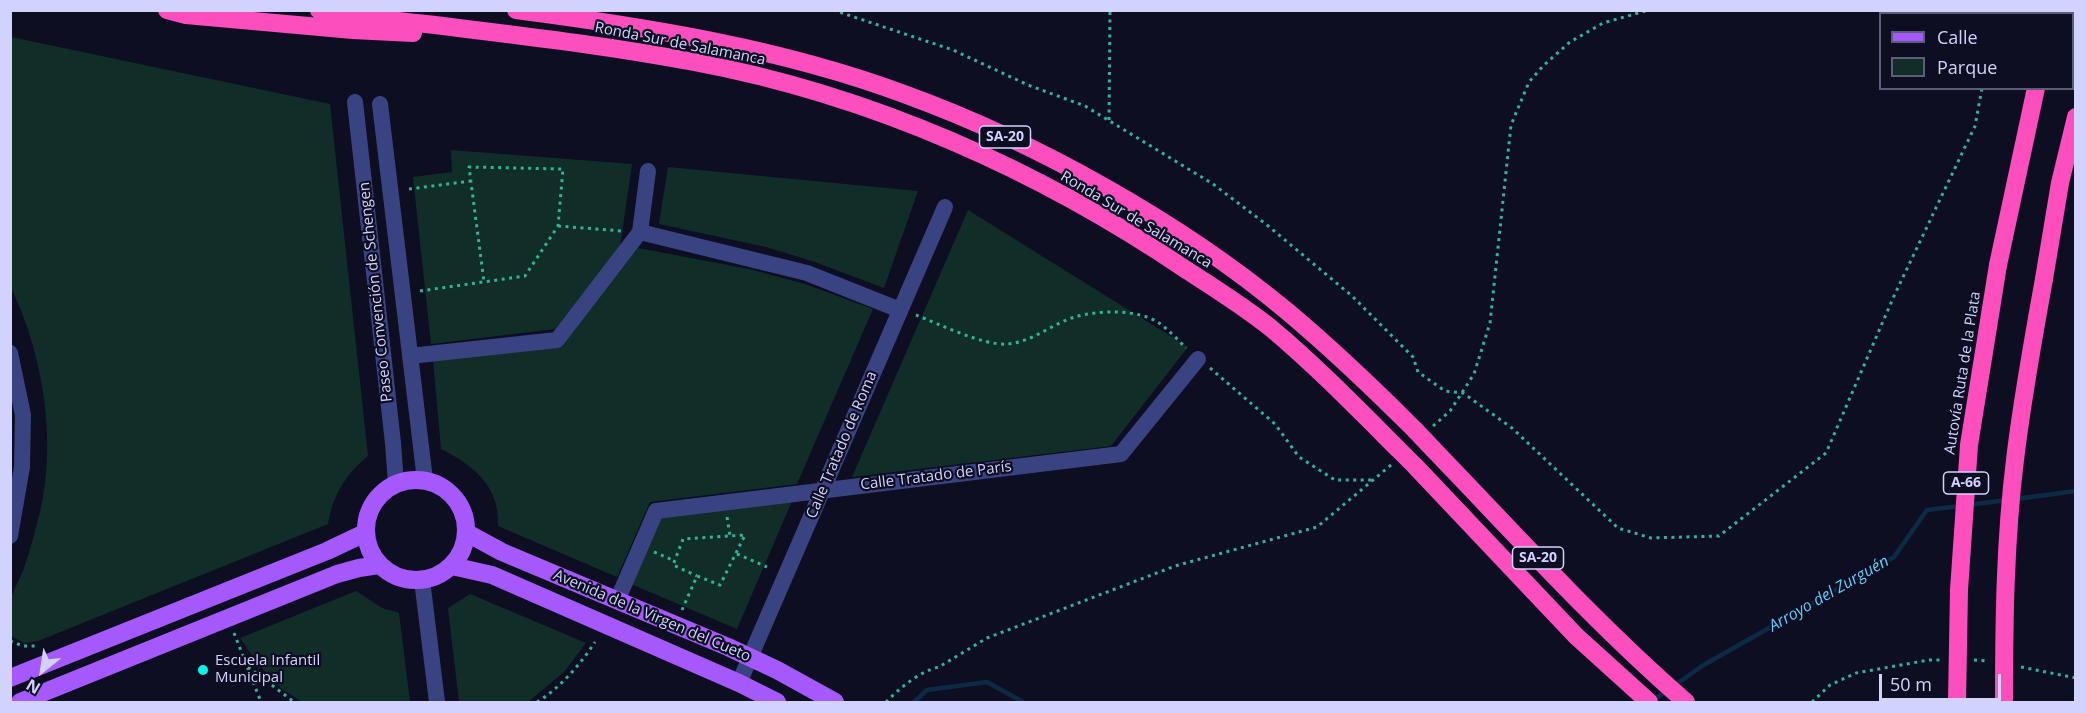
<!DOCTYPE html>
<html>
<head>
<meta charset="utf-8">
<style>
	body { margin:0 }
	#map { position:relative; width:2086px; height:713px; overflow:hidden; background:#0e0e23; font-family:"Open Sans",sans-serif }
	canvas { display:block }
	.frame { position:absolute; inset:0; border:12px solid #d1d3fe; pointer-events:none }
	.legend { position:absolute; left:1879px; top:12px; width:195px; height:78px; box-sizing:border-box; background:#0e0e23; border:2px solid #5c5d7b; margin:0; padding:8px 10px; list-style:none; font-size:18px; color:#d1d3fe }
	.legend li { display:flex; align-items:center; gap:12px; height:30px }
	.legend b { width:30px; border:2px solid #5c5d7b }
	.north { position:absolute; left:12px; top:641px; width:60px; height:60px; -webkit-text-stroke:4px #0e0e23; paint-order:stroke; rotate:210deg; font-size:16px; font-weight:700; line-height:24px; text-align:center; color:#d1d3fe }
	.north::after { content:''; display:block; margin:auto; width:21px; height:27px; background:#d1d3fe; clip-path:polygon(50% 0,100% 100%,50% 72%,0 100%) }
	.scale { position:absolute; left:1879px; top:674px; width:122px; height:27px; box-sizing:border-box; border:3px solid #d1d3fe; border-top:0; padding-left:8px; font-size:18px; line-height:21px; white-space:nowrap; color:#d1d3fe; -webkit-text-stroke:4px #0e0e23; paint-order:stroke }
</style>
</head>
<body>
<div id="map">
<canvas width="2086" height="713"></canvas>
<div class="frame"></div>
<ul class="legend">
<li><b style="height:8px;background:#a559fd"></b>Calle</li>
<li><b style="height:16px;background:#112d27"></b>Parque</li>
</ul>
<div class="north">N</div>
<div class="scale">50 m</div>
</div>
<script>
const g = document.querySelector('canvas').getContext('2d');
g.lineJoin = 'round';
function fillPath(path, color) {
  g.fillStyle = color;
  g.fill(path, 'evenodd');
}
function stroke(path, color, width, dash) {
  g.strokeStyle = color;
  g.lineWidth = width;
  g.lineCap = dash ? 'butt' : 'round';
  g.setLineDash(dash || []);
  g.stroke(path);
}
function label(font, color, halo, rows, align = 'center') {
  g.font = font + ' "Open Sans",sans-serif';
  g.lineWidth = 4.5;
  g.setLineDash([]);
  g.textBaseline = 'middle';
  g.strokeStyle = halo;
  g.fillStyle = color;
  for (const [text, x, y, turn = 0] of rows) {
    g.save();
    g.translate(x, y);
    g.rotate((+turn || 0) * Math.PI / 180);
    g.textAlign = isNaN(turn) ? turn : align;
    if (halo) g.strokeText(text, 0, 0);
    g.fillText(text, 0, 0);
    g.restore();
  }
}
fillPath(new Path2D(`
	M 11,37 L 330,104 L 368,456 C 345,475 333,495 328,524 L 38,641 L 24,643 L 11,636 C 10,626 9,614 10,604 C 12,591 21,578 25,565 C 31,548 35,530 40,512 C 57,439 43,354 11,288 Z
	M 451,150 L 632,164 L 620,247 L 555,329 L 431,344 L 413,177 L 452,172 Z
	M 668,167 L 918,191 L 884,288 L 815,262 L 766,247 L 659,224 Z
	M 968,210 L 1188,347 L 1111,446 L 852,477 Z
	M 638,248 L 749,269 L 805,284 L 873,309 L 797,484 L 650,502 L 617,577 L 498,526 C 500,486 473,465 441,449 L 433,359 L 561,344 Z
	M 792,501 L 737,629 L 631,584 L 660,516 Z
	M 356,591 L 382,608 L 399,613 L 410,702 L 302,702 L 282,689 L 257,663 L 240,638 Z
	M 470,594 L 586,643 L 564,672 L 528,702 L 459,702 L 448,608 Z`), '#112d27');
stroke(new Path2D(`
	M 2016,499 L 2076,491
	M 1968,505 L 2007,500
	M 1674,686 L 1702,666 L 1894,557 L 1927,510 L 1960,506
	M 1651,701 L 1667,691
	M 914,702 L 927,690 L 987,682 L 1023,702`), '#0c2a44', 4.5);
stroke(new Path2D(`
	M 833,10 L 953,50 L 1028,85 L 1085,106 L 1213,184 L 1267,225 L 1352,296 L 1413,357 L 1418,372 L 1445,391 L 1463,393 L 1512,428 L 1618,528 L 1651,538 L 1719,536 L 1826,453 L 1894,296 L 1975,126 L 1982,88
	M 1995,14 L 1996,10
	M 1109,120 L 1110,10
	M 409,189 L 471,181
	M 558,226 L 622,231
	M 420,291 L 525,276 L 558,226 L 563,169 L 469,167 L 484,282
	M 916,315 C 939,324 984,346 1007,344 C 1033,342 1051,324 1075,317 C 1098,310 1139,309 1159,323 C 1169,330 1178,340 1186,348
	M 1210,368 L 1275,424 L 1299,457 L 1335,480 L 1375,480
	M 1433,426 L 1450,411 L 1474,374 L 1490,323 L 1511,125 L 1529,82 L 1544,65 L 1570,42 L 1603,23 L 1649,10
	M 727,517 L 730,536
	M 654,552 L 675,561
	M 737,554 L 767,567
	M 682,610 L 697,576 L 720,585 L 745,535 L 683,539 L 673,565 L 697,576
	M 234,633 L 261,702
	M 10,641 L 23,646 L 36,646
	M 1974,660 L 1988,661
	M 248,667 L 294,702
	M 2021,667 L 2076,678
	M 537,702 C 560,688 580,665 595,642
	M 886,702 C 900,688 920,671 939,667 L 987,638 L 1175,566 L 1317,527 L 1391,465
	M 1812,702 L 1830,685 L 1856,673 L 1929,660 L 1940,660`), '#30b396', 3, [3, 4.5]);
stroke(new Path2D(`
	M 355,102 L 393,443 L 396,483
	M 380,104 L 425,480
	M 640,232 L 807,273 L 900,310
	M 10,353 L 23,415 L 22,467 L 10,536
	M 410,356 L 557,340 L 640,232 L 648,171
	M 422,580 L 437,702
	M 617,601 L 656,511 L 1121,454 L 1198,359
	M 739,683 L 945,207`), '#3a4381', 16);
stroke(new Path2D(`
	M366 530a50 50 0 1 1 100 0a50 50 0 1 1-100 0Z
	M 467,533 L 502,552 L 728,647 L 777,670 L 835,702
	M 452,566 L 492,575 L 739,683 L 777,702
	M 10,678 L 327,551 L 365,533
	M 20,702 L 337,574 L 359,568 L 379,565`), '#a559fd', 18);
stroke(new Path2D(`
	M 167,10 L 186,15 L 353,30 L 413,33
	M 319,10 C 354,16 390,20 426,24 C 515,35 605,45 694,62 C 871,95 1039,170 1188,271 C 1216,289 1246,308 1272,329 C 1316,366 1357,408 1398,449
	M 516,10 C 647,27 780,48 904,94 C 1036,142 1180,222 1288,312 C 1332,349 1374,389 1415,430
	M 2052,14 L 2053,10
	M 1998,265 L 2036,88
	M 2044,279 L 2060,183 L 2076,117
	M 1433,449 C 1516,535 1596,624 1686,702
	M 1416,467 L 1576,636 L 1649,702`), '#fd4ebe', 18);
stroke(new Path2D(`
	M 1415,430 L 1433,449
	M 1398,449 L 1416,467
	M 1957,702 L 1959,590 L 1969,445 L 1998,265
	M 2004,702 C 2004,622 2005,541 2015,460 C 2022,400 2033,340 2044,279`), '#fd4ebe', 18);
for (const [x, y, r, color] of [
	[203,670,6,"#03f8e8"]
]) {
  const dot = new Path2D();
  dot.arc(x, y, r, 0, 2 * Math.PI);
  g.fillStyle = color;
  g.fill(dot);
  stroke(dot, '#0e0e23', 2);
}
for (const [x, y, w] of [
	[1005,137,51],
	[1966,483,45],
	[1538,558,51]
]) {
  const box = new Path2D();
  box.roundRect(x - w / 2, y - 11, w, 22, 4.5);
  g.fillStyle = '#0e0e23';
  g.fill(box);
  stroke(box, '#d1d3fe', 1.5);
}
label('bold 14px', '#d1d3fe', null, [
	["SA-20",1005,137],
	["A-66",1966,483],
	["SA-20",1538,558]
]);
label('15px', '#d1d3fe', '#0e0e23', [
	["Ronda Sur de Salamanca",680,44,11],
	["Ronda Sur de Salamanca",1136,220,31],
	["Paseo Convención de Schengen",376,292,-96],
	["Autovía Ruta de la Plata",1963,373,-81],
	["Calle Tratado de Roma",842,445,-67],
	["Calle Tratado de París",936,476,-7],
	["Avenida de la Virgen del Cueto",652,616,23]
]);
label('15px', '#d1d3fe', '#0e0e23', [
	["Escuela Infantil",215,661],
	["Municipal",215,678]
], 'left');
label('italic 16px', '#60cefd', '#0e0e23', [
	["Arroyo del Zurguén",1829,594,-30]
]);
</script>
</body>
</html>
